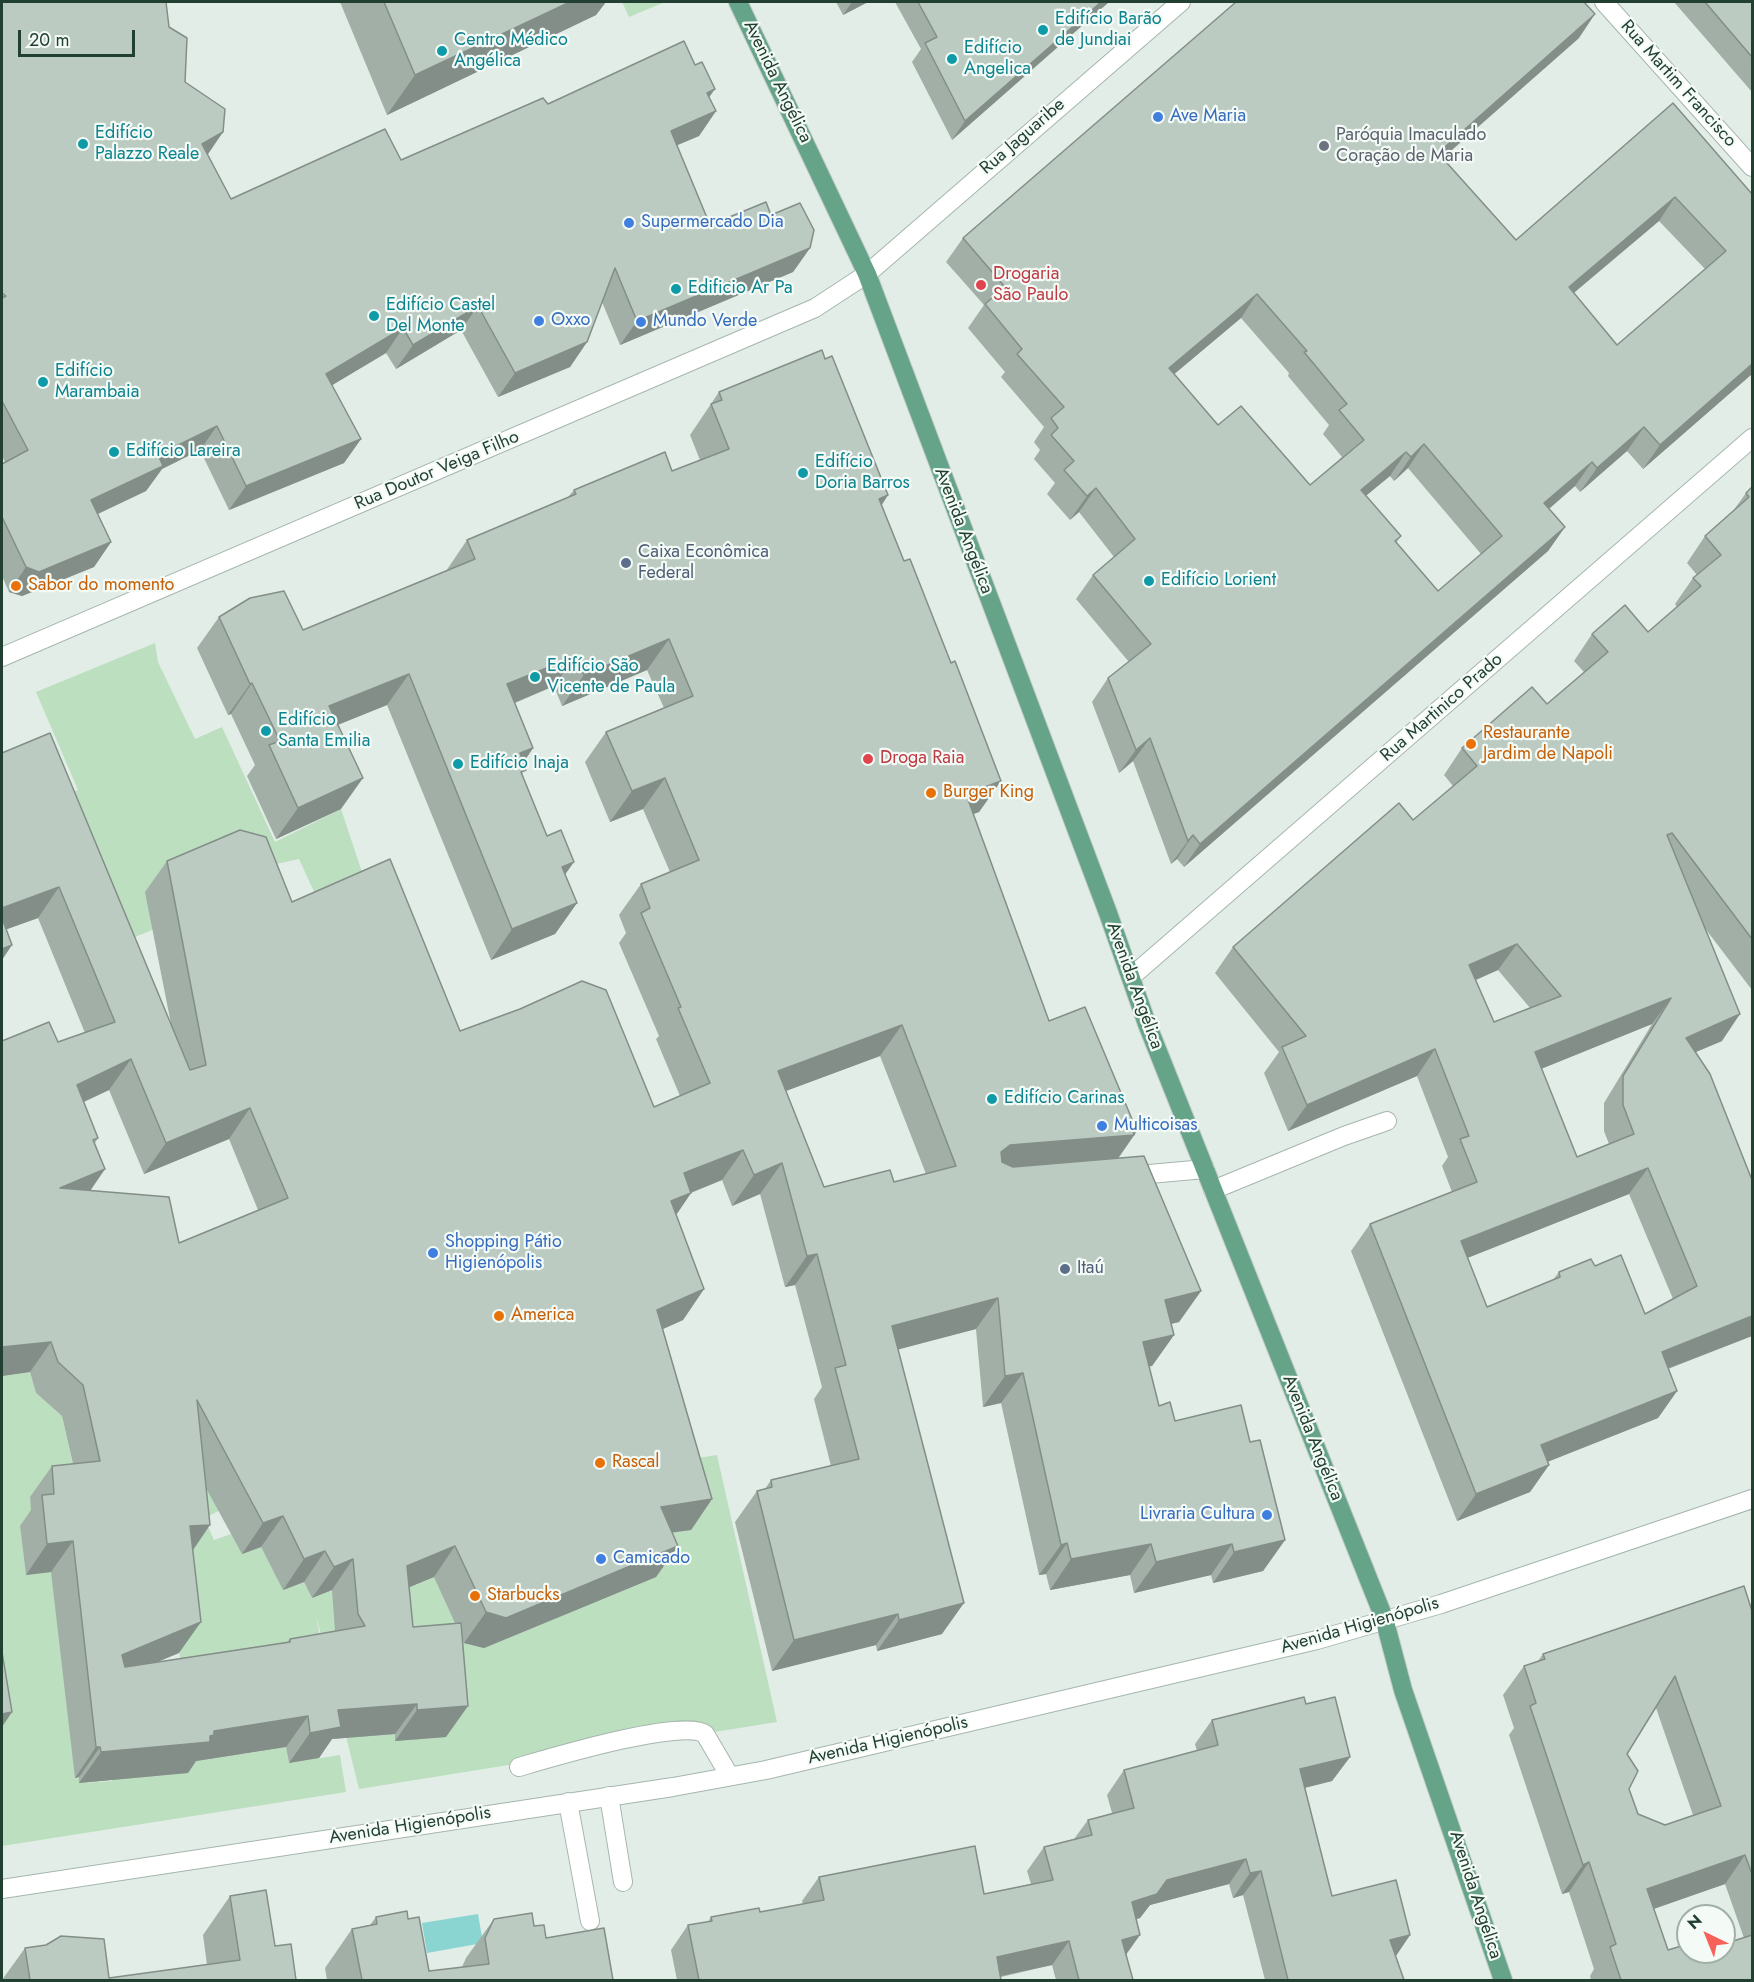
<!DOCTYPE html>
<html>
<head>
<meta charset="utf-8">
<style>
	body { margin:0 }
	#map { position:relative; width:1754px; height:1982px; overflow:hidden; background:#e3ede7; font-family:Jost,sans-serif }
	canvas { display:block }
	.frame { position:absolute; inset:0; border:3px solid #224032; pointer-events:none }
	.north { position:absolute; left:1676px; top:1904px; width:60px; height:60px; box-sizing:border-box; background:#f4faf6; border:2px solid #a0b0a8; border-radius:50%; rotate:317deg; font-size:16px; font-weight:700; line-height:24px; text-align:center; color:#224032 }
	.north::after { content:''; display:block; margin:auto; width:21px; height:27px; background:#f66259; clip-path:polygon(50% 0,100% 100%,50% 72%,0 100%) }
	.scale { position:absolute; left:18px; top:30px; width:117px; height:27px; box-sizing:border-box; border:3px solid #224032; border-top:0; padding-left:8px; font-size:18px; line-height:21px; white-space:nowrap; color:#224032; -webkit-text-stroke:4px #f4faf6; paint-order:stroke }
</style>
</head>
<body>
<div id="map">
<canvas width="1754" height="1982"></canvas>
<div class="frame"></div>
<div class="north">N</div>
<div class="scale">20 m</div>
</div>
<script>
const g = document.querySelector('canvas').getContext('2d');
g.lineJoin = 'round';
function fillPath(path, color) {
  g.fillStyle = color;
  g.fill(path, 'evenodd');
}
function stroke(path, color, width, dash) {
  g.strokeStyle = color;
  g.lineWidth = width;
  g.lineCap = dash ? 'butt' : 'round';
  g.setLineDash(dash || []);
  g.stroke(path);
}
function label(font, color, halo, rows, align = 'center') {
  g.font = font + ' Jost,sans-serif';
  g.lineWidth = 4.5;
  g.setLineDash([]);
  g.textBaseline = 'middle';
  g.strokeStyle = halo;
  g.fillStyle = color;
  for (const [text, x, y, turn = 0] of rows) {
    g.save();
    g.translate(x, y);
    g.rotate((+turn || 0) * Math.PI / 180);
    g.textAlign = isNaN(turn) ? turn : align;
    if (halo) g.strokeText(text, 0, 0);
    g.fillText(text, 0, 0);
    g.restore();
  }
}
fillPath(new Path2D(`
	M 622,2 L 665,2 L 629,17 Z
	M 155,643 L 158,662 L 195,739 L 222,727 L 275,842 L 341,809 L 368,890 L 322,909 L 299,859 L 276,864 L 152,930 L 118,944 L 58,798 L 78,790 L 36,692 Z
	M 30,1372 L 36,1393 L 62,1416 L 73,1465 L 30,1497 L 33,1525 L 20,1526 L 26,1575 L 64,1570 L 75,1777 L 79,1777 L 80,1783 L 112,1781 L 111,1772 L 154,1767 L 156,1776 L 188,1773 L 192,1766 L 172,1586 L 187,1425 L 223,1509 L 204,1518 L 214,1540 L 231,1534 L 261,1547 L 283,1589 L 304,1582 L 312,1598 L 403,1561 L 413,1586 L 434,1577 L 476,1645 L 484,1648 L 671,1462 L 717,1455 L 777,1722 L 359,1789 L 316,1615 L 324,1660 L 229,1677 L 243,1754 L 286,1747 L 289,1763 L 340,1755 L 346,1792 L 2,1846 L 2,1376 Z`), '#bcdfbf');
fillPath(new Path2D(`
	M 478,1914 L 483,1943 L 427,1953 L 422,1923 Z`), '#8ad4d2');
const minor = new Path2D(`
	M 1604,2 L 1752,167
	M 2,657 L 815,308 L 867,274 L 1181,2
	M 1131,977 L 1752,438
	M 1127,1176 L 1205,1169
	M 1213,1190 L 1344,1136 L 1387,1121
	M 519,1767 C 550,1758 683,1718 705,1734 L 729,1775
	M 609,1796 L 623,1882
	M 568,1802 L 590,1921
	M 2,1889 L 673,1787 L 766,1770 L 1317,1640 L 1441,1604 L 1752,1499`);
const major = new Path2D(`
	M 738,2 L 867,274 L 1108,913 L 1147,1024 L 1384,1618 L 1403,1690 L 1503,1980`);
stroke(minor, '#a5b6ad', 20);
stroke(major, '#c1cac6', 20);
stroke(minor, '#fff', 18);
stroke(major, '#66a489', 18);
fillPath(new Path2D(`
	M 2,2 L 169,27 L 185,82 L 223,132 L 207,155 L 231,199 L 401,160 L 548,104 L 709,97 L 716,111 L 699,136 L 677,145 L 710,225 L 771,215 L 810,248 L 793,272 L 620,345 L 602,302 L 587,342 L 570,367 L 498,397 L 461,330 L 396,369 L 386,353 L 332,385 L 361,439 L 344,463 L 229,510 L 200,450 L 162,469 L 146,491 L 98,514 L 111,542 L 94,567 L 22,596 L 9,592 L 2,576 L 2,464 L 5,462 L 2,456 Z
	M 340,2 L 606,2 L 596,15 L 387,115 Z
	M 836,2 L 868,2 L 843,15 Z
	M 895,2 L 1109,2 L 952,140 L 912,62 L 921,49 Z
	M 1674,2 L 1752,2 L 1752,92 Z
	M 1579,38 L 1443,158 L 1516,240 L 1673,103 L 1752,194 L 1752,374 L 1643,469 L 1627,451 L 1580,492 L 1575,486 L 1549,509 L 1565,527 L 1548,551 L 1184,867 L 1177,859 L 1171,864 L 1133,761 L 1119,773 L 1092,702 L 1108,678 L 1129,662 L 1076,599 L 1093,575 L 1114,557 L 1079,512 L 1070,520 L 1047,494 L 1055,483 L 1034,459 L 1040,450 L 1034,442 L 1044,427 L 1001,377 L 1005,372 L 968,328 L 984,305 L 946,262 L 963,238 ZM 1659,221 L 1705,269 L 1617,345 L 1574,293 ZM 1241,318 L 1289,373 L 1288,376 L 1329,425 L 1323,434 L 1342,457 L 1310,485 L 1218,425 L 1174,374 ZM 1408,468 L 1481,554 L 1438,591 L 1396,543 L 1401,536 L 1365,496 L 1390,476 L 1394,481 Z
	M 825,359 L 888,495 L 882,505 L 904,561 L 951,663 L 1001,781 L 979,812 L 973,814 L 1049,1021 L 1137,1131 L 1118,1159 L 1201,1291 L 1179,1322 L 1171,1324 L 1174,1335 L 1152,1366 L 1149,1366 L 1159,1406 L 1175,1421 L 1250,1442 L 1285,1540 L 1263,1571 L 1213,1583 L 1211,1575 L 1134,1593 L 1130,1575 L 1050,1590 L 1046,1574 L 1039,1575 L 1001,1403 L 983,1407 L 976,1329 L 898,1349 L 942,1634 L 877,1651 L 876,1645 L 772,1671 L 735,1522 L 757,1491 L 765,1489 L 771,1480 L 831,1466 L 814,1399 L 822,1387 L 795,1285 L 785,1287 L 760,1194 L 732,1206 L 722,1180 L 691,1193 L 676,1215 L 704,1289 L 683,1320 L 663,1329 L 712,1499 L 691,1530 L 672,1532 L 678,1546 L 656,1577 L 484,1648 L 464,1643 L 462,1638 L 446,1737 L 395,1741 L 395,1734 L 332,1739 L 319,1758 L 289,1763 L 286,1747 L 196,1761 L 188,1773 L 79,1783 L 79,1777 L 75,1778 L 51,1572 L 26,1575 L 20,1526 L 31,1510 L 30,1497 L 52,1466 L 73,1464 L 62,1416 L 36,1393 L 30,1372 L 2,1376 L 2,1041 L 58,1042 L 85,1033 L 38,918 L 6,929 L 2,753 L 171,1024 L 145,892 L 167,861 L 292,902 L 460,1031 L 654,1107 L 680,1096 L 656,1039 L 659,1036 L 619,943 L 626,933 L 619,915 L 641,884 L 670,872 L 643,809 L 610,822 L 585,762 L 606,732 L 664,708 L 647,670 L 562,706 L 554,686 L 515,703 L 533,748 L 524,762 L 522,776 L 547,836 L 565,874 L 577,903 L 555,934 L 491,960 L 387,705 L 338,725 L 341,809 L 276,839 L 247,776 L 255,765 L 231,714 L 228,715 L 197,648 L 219,617 L 303,630 L 446,571 L 467,540 L 568,497 L 574,490 L 672,471 L 700,460 L 690,435 L 719,392 ZM 880,1056 L 926,1174 L 894,1182 L 824,1187 L 786,1091 ZM 109,1090 L 144,1174 L 229,1139 L 258,1210 L 179,1243 L 90,1190 L 105,1169 L 95,1143 L 98,1138 L 84,1102 ZM 206,1488 L 242,1554 L 261,1547 L 283,1590 L 304,1582 L 312,1598 L 332,1590 L 335,1631 L 290,1639 L 287,1642 L 156,1662 L 179,1653 L 193,1550 ZM 434,1577 L 455,1623 L 413,1627 L 409,1587 Z
	M 1752,487 L 1752,990 L 1704,927 L 1722,1041 L 1696,1052 L 1751,1176 L 1752,1173 L 1752,1336 L 1668,1369 L 1677,1391 L 1658,1418 L 1547,1462 L 1549,1465 L 1530,1492 L 1457,1521 L 1351,1251 L 1370,1224 L 1452,1192 L 1442,1166 L 1448,1157 L 1417,1076 L 1288,1131 L 1264,1073 L 1279,1052 L 1215,973 L 1233,947 L 1413,820 L 1453,786 L 1444,775 L 1462,748 L 1547,704 L 1584,672 L 1574,661 L 1592,634 L 1648,632 L 1677,607 L 1675,604 L 1693,578 L 1697,575 L 1687,563 L 1705,536 L 1733,511 L 1746,493 ZM 1498,970 L 1530,1008 L 1494,1022 L 1476,980 ZM 1652,1024 L 1604,1103 L 1604,1131 L 1609,1144 L 1577,1157 L 1541,1069 ZM 1629,1194 L 1673,1299 L 1645,1314 L 1595,1266 L 1559,1272 L 1553,1280 L 1487,1307 L 1467,1258 Z
	M 1752,1611 L 1752,1980 L 1591,1980 L 1590,1976 L 1594,1969 L 1569,1892 L 1562,1894 L 1509,1735 L 1514,1728 L 1503,1695 L 1524,1666 L 1538,1661 L 1543,1654 ZM 1656,1708 L 1693,1815 L 1665,1825 L 1638,1814 L 1629,1789 L 1627,1754 ZM 1725,1884 L 1744,1938 L 1696,1953 L 1668,1950 L 1654,1909 Z
	M 1306,1704 L 1350,1757 L 1332,1781 L 1305,1788 L 1332,1896 L 1410,1935 L 1396,1956 L 1404,1980 L 1265,1980 L 1243,1895 L 1233,1898 L 1229,1884 L 1150,1905 L 1140,1918 L 1136,1919 L 1126,1955 L 1133,1980 L 1056,1980 L 1052,1965 L 1001,1977 L 1001,1980 L 677,1980 L 671,1950 L 688,1925 L 708,1922 L 711,1917 L 760,1912 L 803,1904 L 802,1901 L 819,1877 L 984,1894 L 1031,1884 L 1027,1871 L 1044,1847 L 1074,1839 L 1088,1820 L 1112,1813 L 1107,1795 L 1124,1770 L 1197,1751 L 1195,1744 L 1212,1720 Z
	M 230,1896 L 275,1946 L 296,1980 L 2,1980 L 25,1948 L 109,1978 L 207,1965 L 203,1935 Z
	M 376,1917 L 408,1919 L 429,1971 L 462,1967 L 466,1958 L 494,1919 L 534,1926 L 546,1938 L 613,1980 L 327,1980 L 325,1968 L 352,1929 L 370,1925 Z`), '#a1afa7');
fillPath(new Path2D(`
	M 570,2 L 606,2 L 596,15 L 387,115 L 415,75 Z
	M 852,2 L 868,2 L 843,15 Z
	M 1101,2 L 1109,2 L 952,140 L 965,121 Z
	M 1595,14 L 1579,38 L 1422,176 L 1438,153 Z
	M 715,89 L 698,113 L 707,93 Z
	M 716,111 L 699,136 L 654,155 L 671,131 Z
	M 223,132 L 206,157 L 202,144 Z
	M 1675,197 L 1659,221 L 1552,311 L 1569,287 Z
	M 810,248 L 793,272 L 620,345 L 637,321 Z
	M 1257,294 L 1241,318 L 1153,392 L 1169,368 Z
	M 478,306 L 461,330 L 396,369 L 413,345 Z
	M 403,328 L 386,353 L 309,399 L 326,374 Z
	M 587,342 L 570,367 L 498,397 L 515,373 Z
	M 1752,364 L 1752,374 L 1643,469 L 1660,445 Z
	M 217,426 L 200,450 L 162,469 L 146,491 L 74,525 L 91,500 L 158,455 Z
	M 1644,427 L 1627,451 L 1580,492 L 1597,468 Z
	M 361,439 L 344,463 L 229,510 L 246,486 Z
	M 1424,444 L 1408,468 L 1394,481 L 1411,457 Z
	M 1406,452 L 1390,476 L 1344,514 L 1361,490 Z
	M 1592,462 L 1575,486 L 1528,527 L 1544,503 Z
	M 1096,488 L 1079,512 L 1070,520 L 1087,496 Z
	M 888,495 L 867,526 L 879,499 Z
	M 1565,527 L 1548,551 L 1184,867 L 1200,844 Z
	M 111,542 L 94,567 L 22,596 L 9,592 L 26,567 Z
	M 669,639 L 647,670 L 562,706 L 584,675 Z
	M 576,656 L 554,686 L 485,715 L 507,684 Z
	M 409,674 L 387,705 L 307,737 L 329,706 Z
	M 252,683 L 231,714 L 228,715 L 250,684 Z
	M 1150,738 L 1133,761 L 1119,773 L 1136,750 Z
	M 533,748 L 512,779 L 520,753 Z
	M 363,778 L 341,809 L 276,839 L 298,808 Z
	M 665,778 L 643,809 L 610,822 L 632,791 Z
	M 1001,781 L 979,812 L 944,825 L 966,794 Z
	M 1193,835 L 1177,859 L 1171,864 L 1188,841 Z
	M 574,862 L 552,893 L 562,867 Z
	M 59,887 L 38,918 L 2,931 L 2,908 Z
	M 577,903 L 555,934 L 491,960 L 512,929 Z
	M 1517,944 L 1498,970 L 1450,991 L 1469,965 Z
	M 12,945 L 2,960 L 2,949 Z
	M 1671,998 L 1652,1024 L 1516,1079 L 1535,1052 Z
	M 1740,1014 L 1722,1041 L 1667,1064 L 1686,1038 Z
	M 902,1025 L 880,1056 L 756,1102 L 778,1071 Z
	M 1435,1049 L 1417,1076 L 1288,1131 L 1307,1105 Z
	M 131,1059 L 109,1090 L 55,1115 L 77,1085 Z
	M 250,1108 L 229,1139 L 144,1174 L 166,1143 Z
	M 1137,1131 L 1113,1165 L 988,1176 L 1001,1152 L 1010,1145 Z
	M 743,1150 L 722,1180 L 662,1204 L 684,1173 Z
	M 782,1163 L 760,1194 L 732,1206 L 754,1175 Z
	M 1648,1168 L 1629,1194 L 1442,1268 L 1461,1241 Z
	M 105,1169 L 84,1200 L 60,1188 Z
	M 691,1193 L 670,1224 L 671,1201 Z
	M 817,1254 L 795,1285 L 785,1287 L 807,1256 Z
	M 704,1289 L 683,1320 L 636,1341 L 657,1310 Z
	M 1201,1291 L 1179,1322 L 1143,1330 L 1165,1300 Z
	M 998,1298 L 976,1329 L 870,1357 L 892,1326 Z
	M 1752,1316 L 1752,1336 L 1643,1378 L 1662,1352 Z
	M 1174,1335 L 1152,1366 L 1121,1373 L 1143,1342 Z
	M 51,1342 L 30,1372 L 2,1376 L 2,1347 Z
	M 1023,1373 L 1001,1403 L 983,1407 L 1005,1376 Z
	M 1677,1391 L 1658,1418 L 1522,1472 L 1541,1445 Z
	M 1549,1465 L 1530,1492 L 1457,1521 L 1476,1494 Z
	M 712,1499 L 691,1530 L 640,1537 L 661,1507 Z
	M 283,1516 L 261,1547 L 242,1554 L 263,1523 Z
	M 210,1525 L 189,1556 L 190,1526 Z
	M 1285,1540 L 1263,1571 L 1213,1583 L 1234,1552 Z
	M 73,1541 L 51,1572 L 26,1575 L 47,1544 Z
	M 1067,1543 L 1046,1574 L 1039,1575 L 1061,1545 Z
	M 1151,1544 L 1130,1575 L 1050,1590 L 1071,1559 Z
	M 1232,1544 L 1211,1575 L 1134,1593 L 1156,1562 Z
	M 455,1546 L 434,1577 L 386,1597 L 407,1566 Z
	M 678,1546 L 656,1577 L 484,1648 L 464,1643 L 486,1612 Z
	M 325,1551 L 304,1582 L 283,1590 L 304,1559 Z
	M 353,1559 L 332,1590 L 312,1598 L 334,1567 Z
	M 964,1603 L 942,1634 L 877,1651 L 899,1620 Z
	M 898,1614 L 876,1645 L 772,1671 L 794,1640 Z
	M 201,1622 L 179,1653 L 100,1686 L 122,1655 Z
	M 417,1704 L 395,1734 L 332,1739 L 319,1758 L 289,1763 L 310,1733 L 338,1710 Z
	M 468,1706 L 446,1737 L 395,1741 L 417,1710 Z
	M 12,1712 L 2,1727 L 2,1714 Z
	M 308,1716 L 286,1747 L 196,1761 L 188,1773 L 79,1783 L 101,1752 L 214,1731 Z
	M 96,1747 L 100,1747 L 79,1777 L 75,1778 Z
	M 1350,1757 L 1332,1781 L 1283,1793 L 1300,1769 Z
	M 1745,1855 L 1725,1884 L 1627,1918 L 1647,1889 Z
	M 1246,1859 L 1229,1884 L 1150,1905 L 1140,1918 L 1114,1926 L 1132,1902 L 1167,1880 Z
	M 1589,1862 L 1569,1892 L 1562,1894 L 1583,1865 Z
	M 1261,1871 L 1243,1895 L 1233,1898 L 1250,1873 Z
	M 1140,1935 L 1123,1959 L 1122,1940 Z
	M 1410,1935 L 1393,1960 L 1390,1940 Z
	M 1069,1941 L 1052,1965 L 982,1980 L 997,1957 Z`), '#838e88');
const building = new Path2D(`
	M 2,2 L 166,2 L 169,27 L 187,38 L 185,82 L 225,109 L 223,132 L 202,144 L 231,199 L 385,129 L 401,160 L 543,98 L 548,104 L 684,41 L 695,65 L 702,62 L 715,89 L 707,93 L 716,111 L 671,131 L 710,225 L 766,202 L 771,215 L 800,203 L 814,230 L 810,248 L 637,321 L 615,268 L 587,342 L 515,373 L 478,306 L 413,345 L 403,328 L 326,374 L 361,439 L 246,486 L 217,426 L 158,455 L 163,466 L 91,500 L 111,542 L 39,572 L 26,567 L 2,517 L 2,464 L 28,450 L 2,401 L 2,298 L 6,296 L 2,293 Z
	M 384,2 L 570,2 L 415,75 Z
	M 918,2 L 1101,2 L 965,121 L 925,43 L 937,37 Z
	M 1236,2 L 1584,2 L 1595,14 L 1438,153 L 1516,240 L 1673,103 L 1752,194 L 1752,364 L 1660,445 L 1644,427 L 1597,468 L 1592,462 L 1544,503 L 1565,527 L 1200,844 L 1193,835 L 1188,841 L 1150,738 L 1136,750 L 1108,678 L 1151,644 L 1093,575 L 1135,539 L 1096,488 L 1087,496 L 1064,470 L 1074,461 L 1051,435 L 1058,428 L 1051,418 L 1064,407 L 1017,354 L 1022,349 L 985,304 L 1005,287 L 963,238 ZM 1675,197 L 1726,251 L 1617,345 L 1569,287 ZM 1257,294 L 1307,351 L 1304,352 L 1347,404 L 1339,410 L 1364,440 L 1310,485 L 1241,406 L 1218,425 L 1169,368 ZM 1424,444 L 1502,536 L 1438,591 L 1395,541 L 1401,536 L 1361,490 L 1406,452 L 1411,457 Z
	M 1705,2 L 1752,2 L 1752,57 Z
	M 822,350 L 825,359 L 832,356 L 888,495 L 879,499 L 904,561 L 910,559 L 951,663 L 955,661 L 1001,781 L 966,794 L 1049,1021 L 1085,1007 L 1137,1131 L 1133,1132 L 1134,1135 L 1010,1145 L 1001,1152 L 1002,1162 L 1013,1167 L 1144,1156 L 1201,1291 L 1165,1300 L 1174,1335 L 1143,1342 L 1159,1406 L 1170,1402 L 1175,1421 L 1241,1405 L 1250,1442 L 1260,1440 L 1285,1540 L 1234,1552 L 1232,1544 L 1156,1562 L 1151,1544 L 1071,1559 L 1067,1543 L 1061,1545 L 1023,1373 L 1005,1376 L 998,1298 L 892,1326 L 964,1603 L 899,1620 L 898,1614 L 794,1640 L 757,1491 L 772,1487 L 771,1480 L 859,1459 L 835,1368 L 846,1365 L 817,1254 L 807,1256 L 782,1163 L 754,1175 L 743,1150 L 684,1173 L 691,1193 L 671,1201 L 704,1289 L 657,1310 L 712,1499 L 661,1507 L 678,1546 L 506,1618 L 486,1612 L 455,1546 L 407,1566 L 413,1627 L 461,1623 L 468,1706 L 417,1710 L 417,1704 L 338,1710 L 341,1727 L 310,1733 L 308,1716 L 214,1731 L 214,1735 L 210,1736 L 210,1742 L 101,1752 L 100,1747 L 96,1747 L 73,1541 L 47,1544 L 42,1495 L 54,1494 L 52,1466 L 100,1461 L 83,1385 L 58,1362 L 51,1342 L 2,1347 L 2,1041 L 49,1022 L 58,1042 L 115,1022 L 59,887 L 2,908 L 2,753 L 50,733 L 190,1070 L 206,1065 L 167,861 L 240,830 L 266,837 L 292,902 L 390,859 L 460,1031 L 520,1009 L 582,981 L 606,990 L 654,1107 L 710,1083 L 678,1008 L 681,1007 L 641,913 L 650,908 L 641,884 L 699,860 L 665,778 L 632,791 L 606,732 L 693,696 L 669,639 L 584,675 L 576,656 L 507,684 L 533,748 L 520,753 L 526,770 L 521,772 L 547,836 L 561,830 L 574,862 L 562,867 L 577,903 L 512,929 L 409,674 L 329,706 L 363,778 L 298,808 L 269,745 L 280,741 L 252,683 L 250,684 L 219,617 L 250,598 L 284,591 L 303,630 L 475,559 L 467,540 L 576,494 L 574,490 L 665,452 L 672,471 L 729,449 L 711,404 L 722,400 L 719,392 ZM 902,1025 L 956,1166 L 894,1182 L 890,1170 L 824,1187 L 778,1071 ZM 131,1059 L 166,1143 L 250,1108 L 288,1198 L 179,1243 L 169,1197 L 60,1188 L 105,1169 L 93,1140 L 98,1138 L 77,1085 ZM 197,1400 L 263,1523 L 283,1516 L 304,1559 L 325,1551 L 334,1567 L 353,1559 L 358,1614 L 365,1626 L 290,1639 L 290,1642 L 125,1667 L 122,1655 L 201,1622 L 190,1526 L 210,1525 Z
	M 1752,487 L 1752,939 L 1672,833 L 1667,835 L 1740,1014 L 1686,1038 L 1710,1074 L 1752,1180 L 1752,1179 L 1752,1316 L 1662,1352 L 1677,1391 L 1541,1445 L 1549,1465 L 1476,1494 L 1370,1224 L 1477,1182 L 1460,1139 L 1469,1136 L 1435,1049 L 1307,1105 L 1282,1047 L 1306,1036 L 1233,947 L 1399,803 L 1413,820 L 1477,766 L 1462,748 L 1532,687 L 1547,704 L 1608,652 L 1592,634 L 1625,605 L 1648,632 L 1701,586 L 1693,578 L 1721,555 L 1705,536 L 1749,497 L 1746,493 ZM 1517,944 L 1561,996 L 1494,1022 L 1469,965 ZM 1671,998 L 1623,1076 L 1623,1105 L 1634,1134 L 1577,1157 L 1535,1052 ZM 1648,1168 L 1697,1286 L 1645,1314 L 1621,1255 L 1595,1266 L 1591,1259 L 1559,1272 L 1560,1277 L 1487,1307 L 1461,1241 Z
	M 2,918 L 12,945 L 2,949 Z
	M 1744,1586 L 1752,1611 L 1752,1874 L 1745,1855 L 1647,1889 L 1668,1950 L 1688,1944 L 1688,1952 L 1696,1952 L 1696,1953 L 1700,1952 L 1724,1952 L 1724,1944 L 1752,1935 L 1752,1980 L 1621,1980 L 1610,1947 L 1616,1944 L 1589,1862 L 1583,1865 L 1530,1706 L 1536,1703 L 1524,1666 L 1545,1659 L 1543,1654 ZM 1675,1676 L 1721,1806 L 1665,1825 L 1638,1814 L 1629,1789 L 1638,1771 L 1627,1754 Z
	M 2,1652 L 12,1712 L 2,1714 Z
	M 1304,1697 L 1306,1704 L 1335,1697 L 1350,1757 L 1300,1769 L 1332,1896 L 1396,1880 L 1410,1935 L 1390,1940 L 1404,1980 L 1288,1980 L 1261,1871 L 1250,1873 L 1246,1859 L 1167,1880 L 1157,1894 L 1132,1902 L 1140,1935 L 1122,1940 L 1133,1980 L 1079,1980 L 1069,1941 L 997,1957 L 1001,1980 L 699,1980 L 688,1925 L 712,1921 L 711,1917 L 759,1908 L 760,1912 L 824,1900 L 819,1877 L 975,1846 L 984,1894 L 1053,1880 L 1044,1847 L 1092,1835 L 1088,1820 L 1134,1808 L 1124,1770 L 1218,1745 L 1212,1720 Z
	M 266,1890 L 275,1946 L 291,1944 L 296,1980 L 30,1980 L 25,1948 L 46,1945 L 61,1936 L 104,1939 L 109,1978 L 240,1960 L 230,1896 Z
	M 407,1911 L 408,1919 L 419,1917 L 429,1971 L 489,1964 L 485,1938 L 494,1919 L 532,1913 L 534,1926 L 544,1925 L 546,1938 L 604,1928 L 613,1980 L 362,1980 L 352,1929 L 377,1924 L 376,1917 Z`);
fillPath(building, '#bbcbc2');
stroke(building, '#838e88', 1.5);
for (const [x, y, r, color] of [
	[1043,30,6,"#0f9aa8"],
	[442,51,6,"#0f9aa8"],
	[952,59,6,"#0f9aa8"],
	[1158,117,6,"#3f7fe0"],
	[83,144,6,"#0f9aa8"],
	[1324,146,6,"#6b7280"],
	[629,223,6,"#3f7fe0"],
	[981,285,6,"#e0444e"],
	[676,289,6,"#0f9aa8"],
	[374,316,6,"#0f9aa8"],
	[539,321,6,"#3f7fe0"],
	[641,322,6,"#3f7fe0"],
	[43,382,6,"#0f9aa8"],
	[114,452,6,"#0f9aa8"],
	[803,473,6,"#0f9aa8"],
	[626,563,6,"#5c6f8a"],
	[1149,581,6,"#0f9aa8"],
	[16,586,6,"#e8710a"],
	[535,677,6,"#0f9aa8"],
	[266,731,6,"#0f9aa8"],
	[1471,744,6,"#e8710a"],
	[868,759,6,"#e0444e"],
	[458,764,6,"#0f9aa8"],
	[931,793,6,"#e8710a"],
	[992,1099,6,"#0f9aa8"],
	[1102,1126,6,"#3f7fe0"],
	[433,1253,6,"#3f7fe0"],
	[1065,1269,6,"#5c6f8a"],
	[499,1316,6,"#e8710a"],
	[600,1463,6,"#e8710a"],
	[1267,1515,6,"#3f7fe0"],
	[601,1559,6,"#3f7fe0"],
	[475,1596,6,"#e8710a"]
]) {
  const dot = new Path2D();
  dot.arc(x, y, r, 0, 2 * Math.PI);
  g.fillStyle = color;
  g.fill(dot);
  stroke(dot, '#f4faf6', 2);
}
label('18px', '#0d838f', '#f4faf6', [
	["Edifício Barão",1055,20],
	["de Jundiai",1055,41],
	["Centro Médico",454,41],
	["Angélica",454,62],
	["Edifício",964,49],
	["Angelica",964,70],
	["Edifício",95,134],
	["Palazzo Reale",95,155],
	["Edificio Ar Pa",688,289],
	["Edifício Castel",386,306],
	["Del Monte",386,327],
	["Edifício",55,372],
	["Marambaia",55,393],
	["Edifício Lareira",126,452],
	["Edifício",815,463],
	["Doria Barros",815,484],
	["Edifício Lorient",1161,581],
	["Edifício São",547,667],
	["Vicente de Paula",547,688],
	["Edifício",278,721],
	["Santa Emilia",278,742],
	["Edifício Inaja",470,764],
	["Edifício Carinas",1004,1099]
], 'left');
label('18px', '#224032', '#f4faf6', [
	["Avenida Angélica",777,82,64],
	["Rua Martim Francisco",1678,84,48],
	["Rua Jaguaribe",1023,137,-41],
	["Rua Doutor Veiga Filho",437,471,-23],
	["Avenida Angélica",963,531,69],
	["Rua Martinico Prado",1442,708,-41],
	["Avenida Angélica",1134,986,70],
	["Avenida Angélica",1312,1438,68],
	["Avenida Higienópolis",1360,1626,-16],
	["Avenida Higienópolis",888,1741,-13],
	["Avenida Higienópolis",410,1826,-9],
	["Avenida Angélica",1475,1895,72]
]);
label('18px', '#366cbe', '#f4faf6', [
	["Ave Maria",1170,117],
	["Supermercado Dia",641,223],
	["Oxxo",551,321],
	["Mundo Verde",653,322],
	["Multicoisas",1114,1126],
	["Shopping Pátio",445,1243],
	["Higienópolis",445,1264],
	["Livraria Cultura",1255,1515,"right"],
	["Camicado",613,1559]
], 'left');
label('18px', '#5b616d', '#f4faf6', [
	["Paróquia Imaculado",1336,136],
	["Coração de Maria",1336,157]
], 'left');
label('18px', '#be3a42', '#f4faf6', [
	["Drogaria",993,275],
	["São Paulo",993,296],
	["Droga Raia",880,759]
], 'left');
label('18px', '#4e5e75', '#f4faf6', [
	["Caixa Econômica",638,553],
	["Federal",638,574],
	["Itaú",1077,1269]
], 'left');
label('18px', '#c56008', '#f4faf6', [
	["Sabor do momento",28,586],
	["Restaurante",1483,734],
	["Jardim de Napoli",1483,755],
	["Burger King",943,793],
	["America",511,1316],
	["Rascal",612,1463],
	["Starbucks",487,1596]
], 'left');
</script>
</body>
</html>
